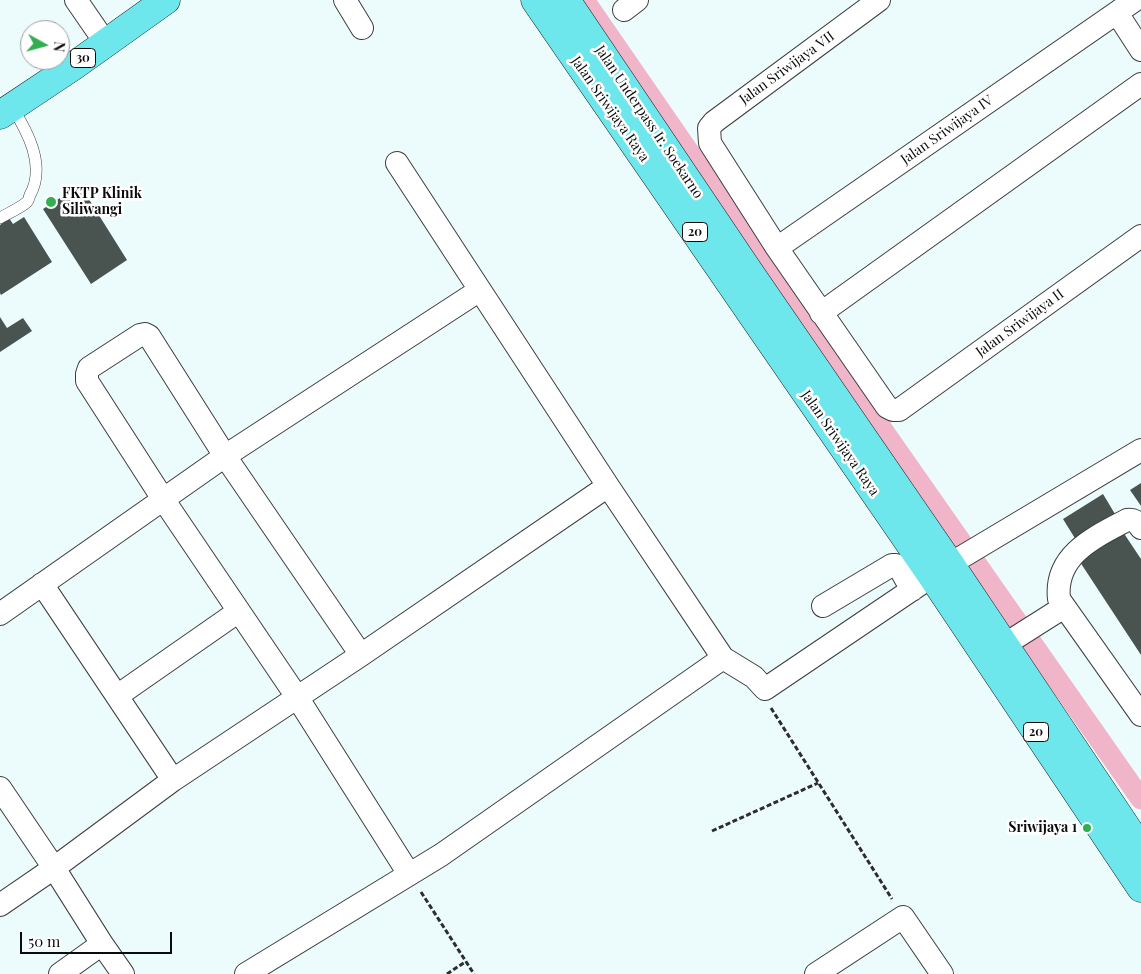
<!DOCTYPE html>
<html>
<head>
<meta charset="utf-8">
<style>
	body { margin:0 }
	#map { position:relative; width:1141px; height:974px; overflow:hidden; background:#ecfcfd; font-family:"Playfair Display",serif }
	canvas { display:block }
	.north { position:absolute; left:20px; top:20px; width:50px; height:50px; box-sizing:border-box; background:#fff; border:1px solid #9d9d9d; border-radius:50%; rotate:97deg; font-size:14px; font-weight:700; line-height:20px; text-align:center; color:#0b0b0b }
	.north::after { content:''; display:block; margin:auto; width:18px; height:22px; background:#31ae4f; clip-path:polygon(50% 0,100% 100%,50% 72%,0 100%) }
	.scale { position:absolute; left:20px; top:932px; width:152px; height:22px; box-sizing:border-box; border:2px solid #0b0b0b; border-top:0; padding-left:6px; font-size:15px; line-height:18px; white-space:nowrap; color:#0b0b0b; -webkit-text-stroke:4px #fff; paint-order:stroke }
</style>
</head>
<body>
<div id="map">
<canvas width="1141" height="974"></canvas>
<div class="north">N</div>
<div class="scale">50 m</div>
</div>
<script>
const g = document.querySelector('canvas').getContext('2d');
g.lineJoin = 'round';
function stroke(path, color, width, dash) {
  g.strokeStyle = color;
  g.lineWidth = width;
  g.lineCap = dash ? 'butt' : 'round';
  g.setLineDash(dash || []);
  g.stroke(path);
}
function fillPath(path, color) {
  g.fillStyle = color;
  g.fill(path, 'evenodd');
}
function label(font, color, halo, rows, align = 'center') {
  g.font = font + ' "Playfair Display",serif';
  g.lineWidth = 5;
  g.setLineDash([]);
  g.textBaseline = 'middle';
  g.strokeStyle = halo;
  g.fillStyle = color;
  for (const [text, x, y, turn = 0] of rows) {
    g.save();
    g.translate(x, y);
    g.rotate((+turn || 0) * Math.PI / 180);
    g.textAlign = isNaN(turn) ? turn : align;
    if (halo) g.strokeText(text, 0, 0);
    g.fillText(text, 0, 0);
    g.restore();
  }
}
stroke(new Path2D(`
	M 584,0 L 733,216 L 1141,799`), '#f0b5c9', 21);
fillPath(new Path2D(`
	M 80,185 L 127,260 L 91,284 L 43,209 Z
	M 24,217 L 52,262 L 1,295 L 0,293 L 0,225 L 9,218 L 13,224 Z
	M 0,317 L 7,328 L 23,318 L 32,331 L 0,352 Z
	M 1141,483 L 1141,506 L 1130,490 Z
	M 1103,494 L 1115,514 L 1076,540 L 1063,519 Z
	M 1121,529 L 1141,559 L 1141,655 L 1078,559 Z`), '#495350');
const lane = new Path2D(`
	M 0,218 C 7,214 22,207 27,202 C 29,200 29,197 30,195 C 46,166 28,132 12,107`);
const street = new Path2D(`
	M 76,0 L 105,42
	M 345,0 L 362,28
	M 879,0 L 714,122 L 709,128 L 710,143 L 777,248 L 887,407 L 893,410 L 899,410 L 1141,236
	M 624,10 L 637,0
	M 1117,13 L 1141,50
	M 397,163 L 608,486 L 723,658 L 754,677 L 765,689 L 950,564 L 1141,450
	M 777,248 L 1135,0
	M 821,313 L 1141,84
	M 1141,528 C 1137,522 1135,519 1127,520 C 1095,537 1054,555 1059,599 L 1141,715
	M 42,584 L 173,780
	M 823,606 L 892,565 L 896,565 L 899,567 L 912,590
	M 0,614 L 225,456 L 480,290
	M 1004,645 L 1064,607
	M 361,655 L 225,456 L 149,336 L 145,334 L 140,335 L 89,368 L 87,374 L 87,381 L 163,499 L 297,697 L 409,874
	M 117,696 L 239,611
	M 0,788 L 54,868 L 102,944 L 123,974
	M 0,905 L 54,868 L 173,780 L 361,655 L 608,486
	M 60,974 L 102,944
	M 246,974 L 441,855 L 723,658
	M 816,974 L 903,917 L 942,974`);
const primary = new Path2D(`
	M 535,0 L 932,576 L 1141,888
	M 566,0 L 748,270 L 950,564 L 1141,849
	M 0,115 L 75,65 L 166,0`);
stroke(lane, '#3e3e3e', 12);
stroke(street, '#3e3e3e', 24);
stroke(primary, '#1c1c1c', 29);
stroke(new Path2D(`
	M 771,708 L 892,899
	M 712,831 L 818,783
	M 421,892 L 474,974
	M 447,974 L 465,962`), '#2d2d2d', 3, [5, 2.5]);
stroke(lane, '#fff', 11);
stroke(street, '#fff', 22);
stroke(primary, '#6de6ec', 28);
for (const [x, y, r, color] of [
	[51,202,6,"#31ae4f"],
	[1087,828,5,"#31ae4f"]
]) {
  const dot = new Path2D();
  dot.arc(x, y, r, 0, 2 * Math.PI);
  g.fillStyle = color;
  g.fill(dot);
  stroke(dot, '#fff', 2);
}
for (const [x, y, w] of [
	[83,58,25],
	[695,232,25],
	[1036,732,25]
]) {
  const box = new Path2D();
  box.roundRect(x - w / 2, y - 9.5, w, 19, 4);
  g.fillStyle = '#fff';
  g.fill(box);
  stroke(box, '#0b0b0b', 1);
}
label('bold 12px', '#0b0b0b', null, [
	["30",83,58],
	["20",695,232],
	["20",1036,732]
]);
label('14px', '#0b0b0b', '#fff', [
	["Jalan Sriwijaya VII",787,68,-36],
	["Jalan Sriwijaya Raya",610,109,55],
	["Jalan Underpass Ir. Soekarno",649,122,56],
	["Jalan Sriwijaya IV",947,130,-35],
	["Jalan Sriwijaya II",1020,323,-36],
	["Jalan Sriwijaya Raya",840,443,55]
]);
label('bold 14px', '#0b0b0b', '#fff', [
	["FKTP Klinik",62,194],
	["Siliwangi",62,210],
	["Sriwijaya 1",1077,828,"right"]
], 'left');
</script>
</body>
</html>
